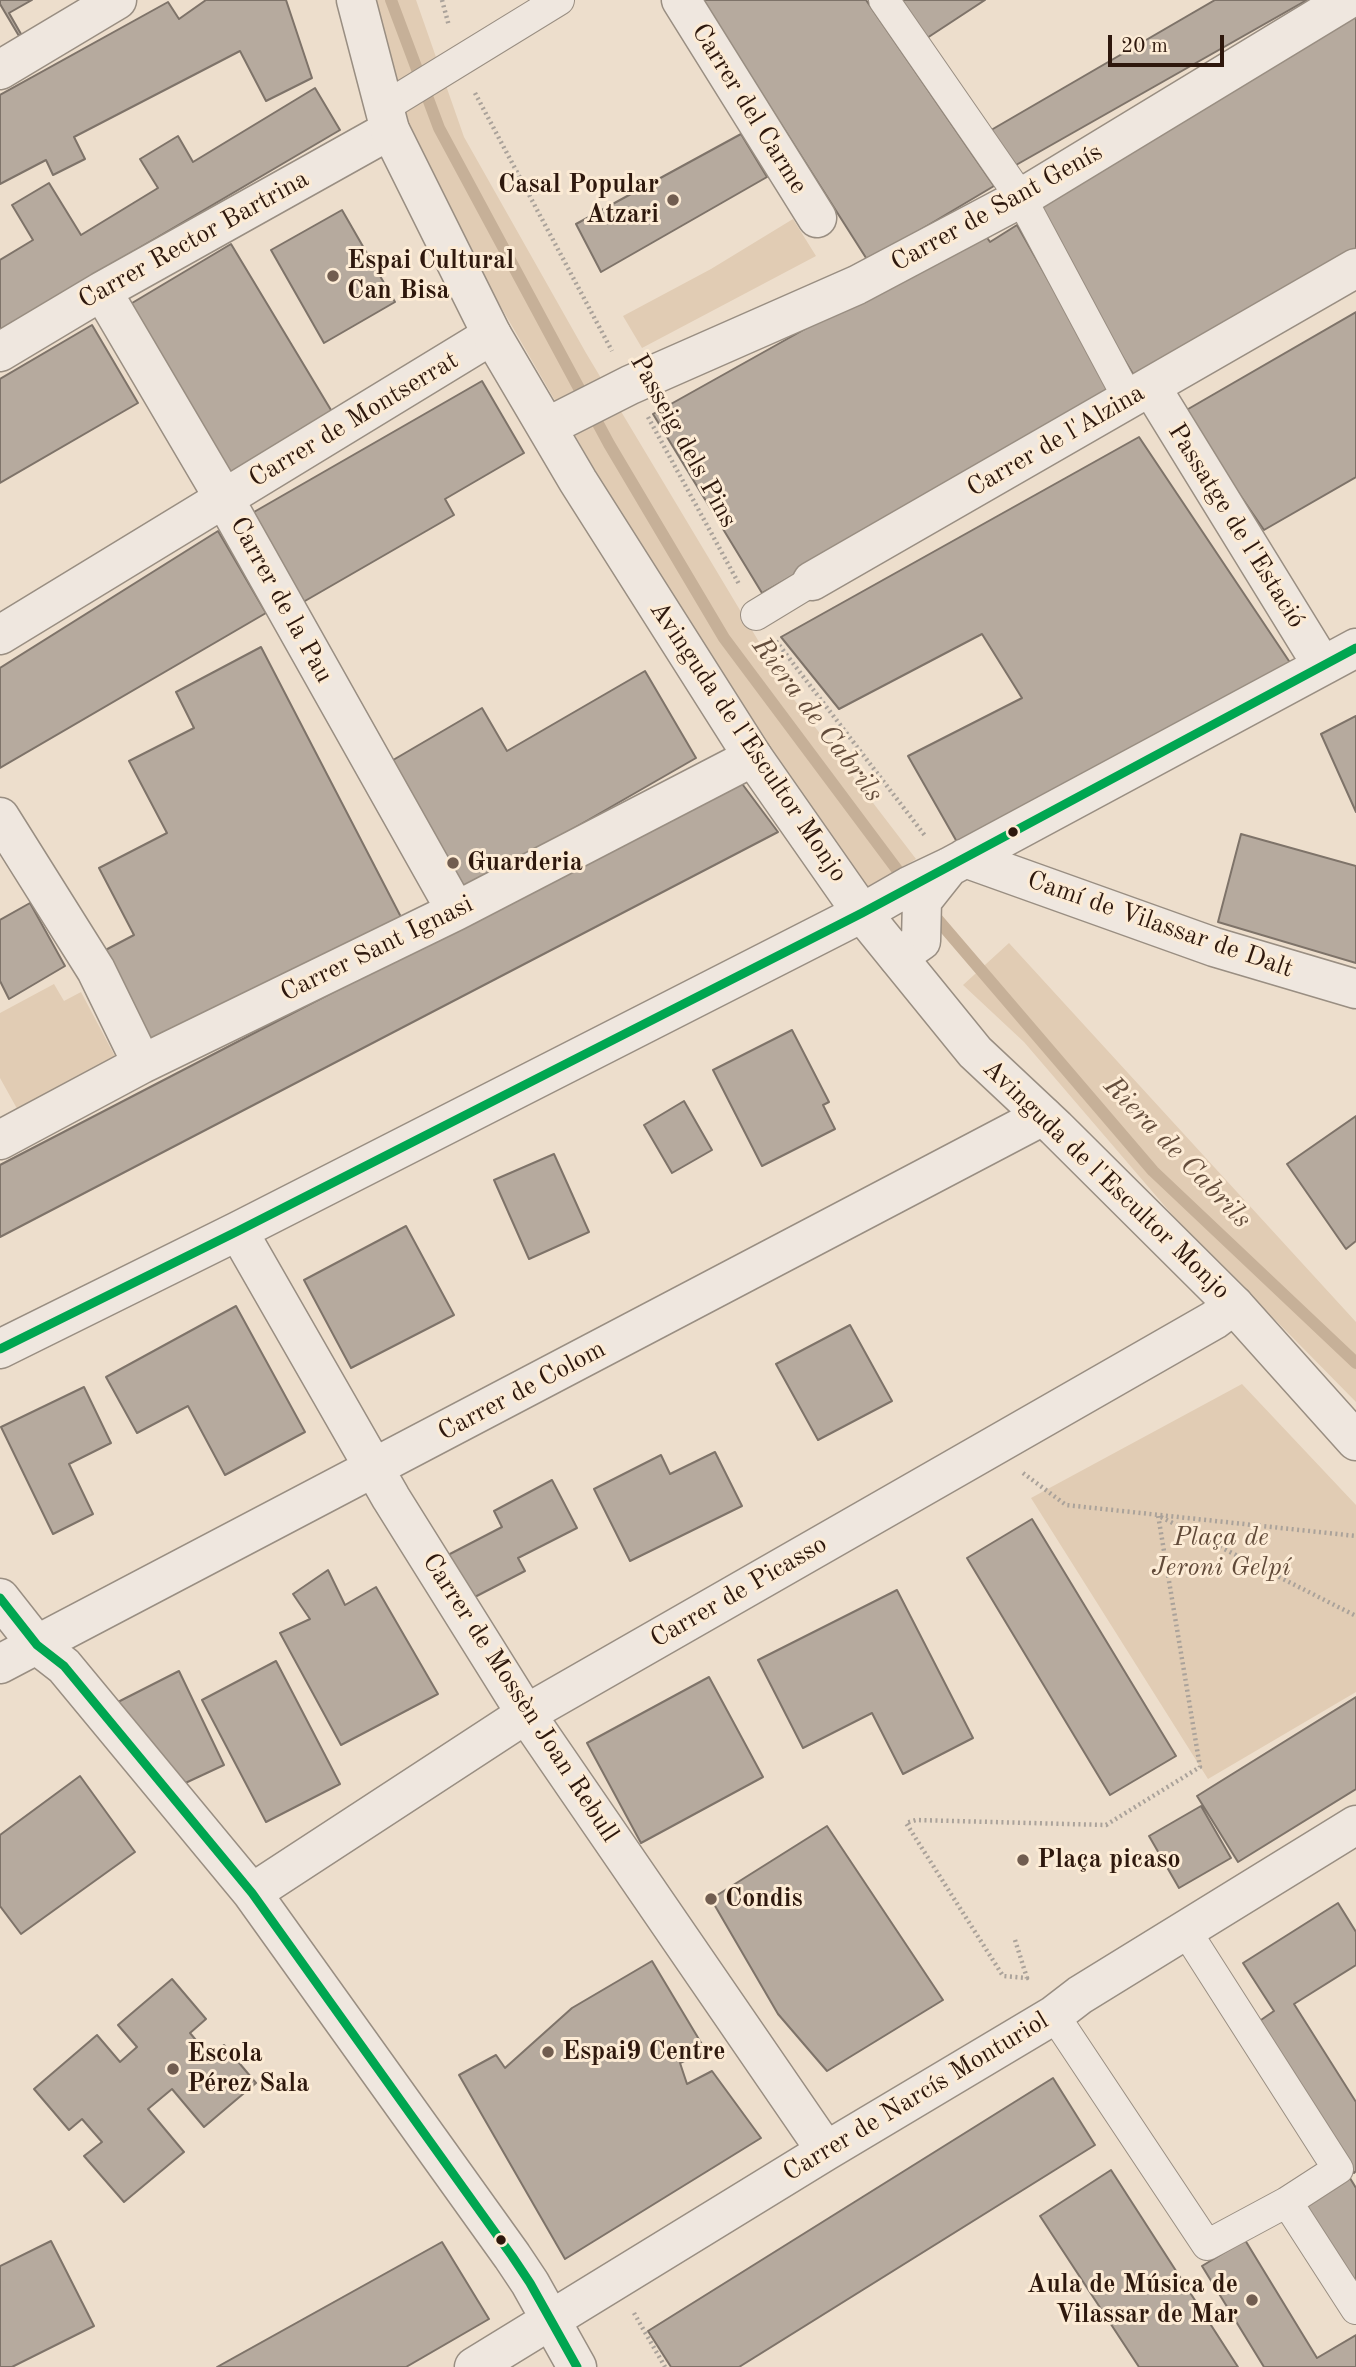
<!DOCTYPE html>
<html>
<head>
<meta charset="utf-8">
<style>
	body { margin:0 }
	#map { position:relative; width:1356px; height:2367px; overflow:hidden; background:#eddecc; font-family:"Old Standard TT",serif }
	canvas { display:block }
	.scale { position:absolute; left:1108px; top:35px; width:116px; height:32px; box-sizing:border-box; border:4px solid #2e180d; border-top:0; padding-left:9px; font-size:21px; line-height:24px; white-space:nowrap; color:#2e180d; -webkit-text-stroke:5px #fcebd5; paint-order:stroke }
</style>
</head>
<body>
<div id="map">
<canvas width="1356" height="2367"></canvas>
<div class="scale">20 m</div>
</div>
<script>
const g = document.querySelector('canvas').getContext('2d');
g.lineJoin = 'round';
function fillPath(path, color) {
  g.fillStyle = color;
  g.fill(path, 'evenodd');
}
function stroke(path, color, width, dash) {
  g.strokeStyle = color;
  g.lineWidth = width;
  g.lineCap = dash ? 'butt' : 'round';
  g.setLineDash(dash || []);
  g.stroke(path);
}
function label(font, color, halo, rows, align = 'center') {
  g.font = font + ' "Old Standard TT",serif';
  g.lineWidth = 6;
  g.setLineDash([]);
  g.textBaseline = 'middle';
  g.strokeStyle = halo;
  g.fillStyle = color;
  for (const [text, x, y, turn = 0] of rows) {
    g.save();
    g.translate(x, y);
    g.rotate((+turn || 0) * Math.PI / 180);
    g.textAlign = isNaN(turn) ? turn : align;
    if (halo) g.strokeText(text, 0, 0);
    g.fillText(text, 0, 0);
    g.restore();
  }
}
fillPath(new Path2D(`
	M 368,0 L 416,0 L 464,137 L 586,353 L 792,697 L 916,859 L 868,888 L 797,795 L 622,517 L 448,215 L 390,82 Z
	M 793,219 L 816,256 L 642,348 L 623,316 L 711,269 Z
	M 1009,943 L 1356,1322 L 1356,1402 L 1175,1218 L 1024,1042 L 963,985 Z
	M 54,984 L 64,1001 L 81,992 L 119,1064 L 20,1114 L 0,1078 L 0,1013 Z
	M 1242,1384 L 1356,1505 L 1356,1692 L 1208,1779 L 1031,1498 Z`), '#e1ccb4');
stroke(new Path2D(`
	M 391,0 L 439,128 L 609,444 L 724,638 L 907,883
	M 932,913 L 1153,1171 L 1356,1363`), '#c6b098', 12);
const building = new Path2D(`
	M 0,0 L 32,0 L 9,13 L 21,34 L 19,36 L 0,4 Z
	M 206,0 L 286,0 L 312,78 L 266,101 L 240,51 L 74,137 L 85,159 L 53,175 L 46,160 L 0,184 L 0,95 L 168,2 L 179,19 Z
	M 702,0 L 866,0 L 994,186 L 868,261 Z
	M 896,0 L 985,0 L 924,40 Z
	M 1215,0 L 1307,0 L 1009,169 L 986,133 Z
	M 1356,16 L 1356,250 L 1136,379 L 1029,203 Z
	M 315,88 L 340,130 L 0,330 L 0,260 L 33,240 L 12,205 L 49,183 L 81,235 L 158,188 L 140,159 L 178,136 L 193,162 Z
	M 741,134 L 767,177 L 601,272 L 576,224 Z
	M 342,210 L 395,302 L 324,343 L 271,250 Z
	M 1017,225 L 1113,394 L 762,593 L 653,414 L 982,230 L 990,242 Z
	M 231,244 L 334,415 L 224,481 L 122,309 Z
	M 1356,312 L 1356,477 L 1264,530 L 1183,412 Z
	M 92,325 L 138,403 L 0,483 L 0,379 Z
	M 482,381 L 524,453 L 445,499 L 454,515 L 298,605 L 247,516 Z
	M 1139,437 L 1295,670 L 957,842 L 908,756 L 1022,698 L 982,634 L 839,709 L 781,637 Z
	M 218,531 L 266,613 L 0,768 L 0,668 Z
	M 261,647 L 402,919 L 146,1051 L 96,955 L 134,935 L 99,868 L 167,833 L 129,761 L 194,728 L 176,692 Z
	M 645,671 L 696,758 L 463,892 L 388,763 L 482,708 L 507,751 Z
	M 1356,716 L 1356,812 L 1321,734 Z
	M 740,781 L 778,832 L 0,1237 L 0,1165 Z
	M 1241,834 L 1356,866 L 1356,963 L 1218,922 Z
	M 30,903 L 65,966 L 9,999 L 0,981 L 0,920 Z
	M 792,1030 L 829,1102 L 823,1105 L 835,1129 L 762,1166 L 713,1070 Z
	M 684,1101 L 712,1150 L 672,1173 L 644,1125 Z
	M 1356,1116 L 1356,1241 L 1346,1249 L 1287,1164 Z
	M 554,1154 L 589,1232 L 529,1259 L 494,1180 Z
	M 406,1226 L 454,1315 L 351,1368 L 304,1280 Z
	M 236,1306 L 305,1432 L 225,1475 L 188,1406 L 137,1433 L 106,1377 Z
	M 850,1325 L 892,1401 L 818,1440 L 776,1364 Z
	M 84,1387 L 111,1443 L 69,1464 L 93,1514 L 53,1534 L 1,1427 Z
	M 715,1452 L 742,1506 L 630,1561 L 594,1489 L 661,1455 L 670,1474 Z
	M 552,1480 L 577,1528 L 518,1558 L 525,1571 L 469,1600 L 446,1556 L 502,1527 L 494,1511 Z
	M 1032,1519 L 1176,1756 L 1110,1795 L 967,1558 Z
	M 328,1570 L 345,1605 L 376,1587 L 438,1694 L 341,1745 L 280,1633 L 310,1619 L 293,1594 Z
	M 897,1590 L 973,1738 L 903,1774 L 872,1713 L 803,1748 L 758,1660 Z
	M 276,1661 L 340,1784 L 266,1822 L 202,1700 Z
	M 179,1671 L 224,1765 L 181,1785 L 114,1704 Z
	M 709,1677 L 763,1777 L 641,1843 L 587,1743 Z
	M 1356,1697 L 1356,1789 L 1238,1862 L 1197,1796 Z
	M 80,1776 L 135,1852 L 21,1934 L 0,1906 L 0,1835 Z
	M 1201,1806 L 1231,1858 L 1179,1888 L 1149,1836 Z
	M 827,1826 L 943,2000 L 827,2071 L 778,2014 L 711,1899 Z
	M 1338,1903 L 1356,1932 L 1356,1965 L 1294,2004 L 1356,2102 L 1356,2171 L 1354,2173 L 1258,2022 L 1274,2011 L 1243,1963 Z
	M 652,1961 L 706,2051 L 680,2063 L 687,2084 L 712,2071 L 761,2138 L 565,2259 L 459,2075 L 496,2055 L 505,2068 L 572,2008 Z
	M 172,1979 L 206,2019 L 190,2033 L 210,2057 L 224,2045 L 256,2083 L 204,2127 L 172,2089 L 148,2109 L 184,2152 L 124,2202 L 84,2156 L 102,2142 L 82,2119 L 69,2130 L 34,2089 L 97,2035 L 120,2062 L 137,2047 L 118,2025 Z
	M 1053,2078 L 1095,2145 L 739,2367 L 671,2367 L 648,2331 Z
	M 1111,2170 L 1238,2367 L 1139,2367 L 1040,2216 Z
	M 1345,2170 L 1356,2188 L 1356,2291 L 1299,2197 Z
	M 1245,2240 L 1317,2358 L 1356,2335 L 1356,2367 L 1264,2367 L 1202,2266 Z
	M 51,2241 L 94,2326 L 12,2367 L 0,2367 L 0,2266 Z
	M 442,2242 L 489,2319 L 406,2367 L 217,2367 Z`);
fillPath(building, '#b6aa9e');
stroke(building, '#7e7369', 2);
const pedestrian = new Path2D(`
	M 884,0 L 1021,198 L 1129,400
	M 383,108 L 559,0
	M 756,615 L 812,581
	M 1186,1931 L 1338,2169 L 1287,2202
	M 1054,2015 L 1207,2245 L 1287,2202 L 1356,2309`);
const minor = new Path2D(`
	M 681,0 L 817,218
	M 0,70 L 117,0
	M 102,291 L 225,500 L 456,911
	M 0,352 L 102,291 L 390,130
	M 1151,387 L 1322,665
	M 547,427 L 630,385 L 857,285 L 1021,198 L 1347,0
	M 812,581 L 1356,268
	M 0,635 L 492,335
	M 0,817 L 96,970 L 142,1064
	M 965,858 L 1214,947 L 1356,989
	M 898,957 L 921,941 L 922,901 L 949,867
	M 0,1140 L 142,1064 L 456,911 L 753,757
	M 238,1231 L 391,1498 L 526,1714 L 826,2151
	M 0,1349 L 238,1231 L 862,913 L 909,886 L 949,867 L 1356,648
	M 0,1598 L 37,1645 L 64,1666 L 252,1893 L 512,2256 L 530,2283 L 577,2367
	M 0,1664 L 1043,1116
	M 252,1893 L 526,1714 L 1214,1320 L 1234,1305
	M 474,2367 L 826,2151 L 1054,2015 L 1080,1995 L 1356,1825`);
const tertiary = new Path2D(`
	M 356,0 L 390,130 L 492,335 L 578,481 L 753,757 L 862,913 L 975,1052 L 1056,1128 L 1234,1305 L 1356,1441`);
stroke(pedestrian, '#998e82', 32);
stroke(minor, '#998e82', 41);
stroke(tertiary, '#998e82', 41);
stroke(new Path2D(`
	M 442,0 L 449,26
	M 475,93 L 612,351
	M 648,417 L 739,584
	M 776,641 L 926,837
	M 1023,1473 L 1066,1505 L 1356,1536
	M 1161,1517 L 1356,1616
	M 1015,1940 L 1027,1978 L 1003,1976 L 906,1823 L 916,1820 L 1106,1825 L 1200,1767 L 1158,1515
	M 634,2313 L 665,2367`), '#aaa29a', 4.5, [2, 3.5]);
stroke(pedestrian, '#efe7df', 30);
stroke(minor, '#efe7df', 38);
stroke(tertiary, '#efe7df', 38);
stroke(new Path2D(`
	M 0,1349 L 238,1231 L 862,913 L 1356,648
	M 0,1598 L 37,1645 L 64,1666 L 252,1893 L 512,2256 L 530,2283 L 577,2367`), '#00a651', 9);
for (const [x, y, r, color] of [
	[673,200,7,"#715d50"],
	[333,276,7,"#715d50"],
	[1013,832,6,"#2e180d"],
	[453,863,7,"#715d50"],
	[1023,1860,7,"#715d50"],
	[711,1899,7,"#715d50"],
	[548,2052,7,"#715d50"],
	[173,2069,7,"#715d50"],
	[501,2240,6,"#2e180d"],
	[1252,2300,7,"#715d50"]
]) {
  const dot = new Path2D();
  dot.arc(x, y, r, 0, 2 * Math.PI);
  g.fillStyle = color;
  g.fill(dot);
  stroke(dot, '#fcebd5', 2.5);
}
label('26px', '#2e180d', '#fcebd5', [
	["Carrer del Carme",749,109,58],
	["Carrer de Sant Genís",997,208,-29],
	["Carrer Rector Bartrina",194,240,-29],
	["Carrer de Montserrat",354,420,-31],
	["Passeig dels Pins",683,441,61],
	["Carrer de l'Alzina",1056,441,-30],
	["Passatge de l'Estació",1236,526,58],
	["Carrer de la Pau",281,600,61],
	["Avinguda de l'Escultor Monjo",748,742,56],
	["Camí de Vilassar de Dalt",1160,925,19],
	["Carrer Sant Ignasi",377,949,-26],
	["Avinguda de l'Escultor Monjo",1106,1180,44],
	["Carrer de Colom",522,1391,-28],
	["Carrer de Picasso",739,1592,-30],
	["Carrer de Mossèn Joan Rebull",520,1698,57],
	["Carrer de Narcís Monturiol",916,2097,-31]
]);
label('bold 26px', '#2e180d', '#fcebd5', [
	["Casal Popular",659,185,"right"],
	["Atzari",659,215,"right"],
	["Espai Cultural",347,261],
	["Can Bisa",347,291],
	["Guarderia",467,863],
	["Plaça picaso",1037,1860],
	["Condis",725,1899],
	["Espai9 Centre",562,2052],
	["Escola",187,2054],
	["Pérez Sala",187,2084],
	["Aula de Música de",1238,2285,"right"],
	["Vilassar de Mar",1238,2315,"right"]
], 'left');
label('italic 26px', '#614a39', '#fcebd5', [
	["Plaça de",1221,1538],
	["Jeroni Gelpí",1221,1568]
]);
label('italic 28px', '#644d3c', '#fcebd5', [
	["Riera de Cabrils",817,720,53],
	["Riera de Cabrils",1177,1153,46]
]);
</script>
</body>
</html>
